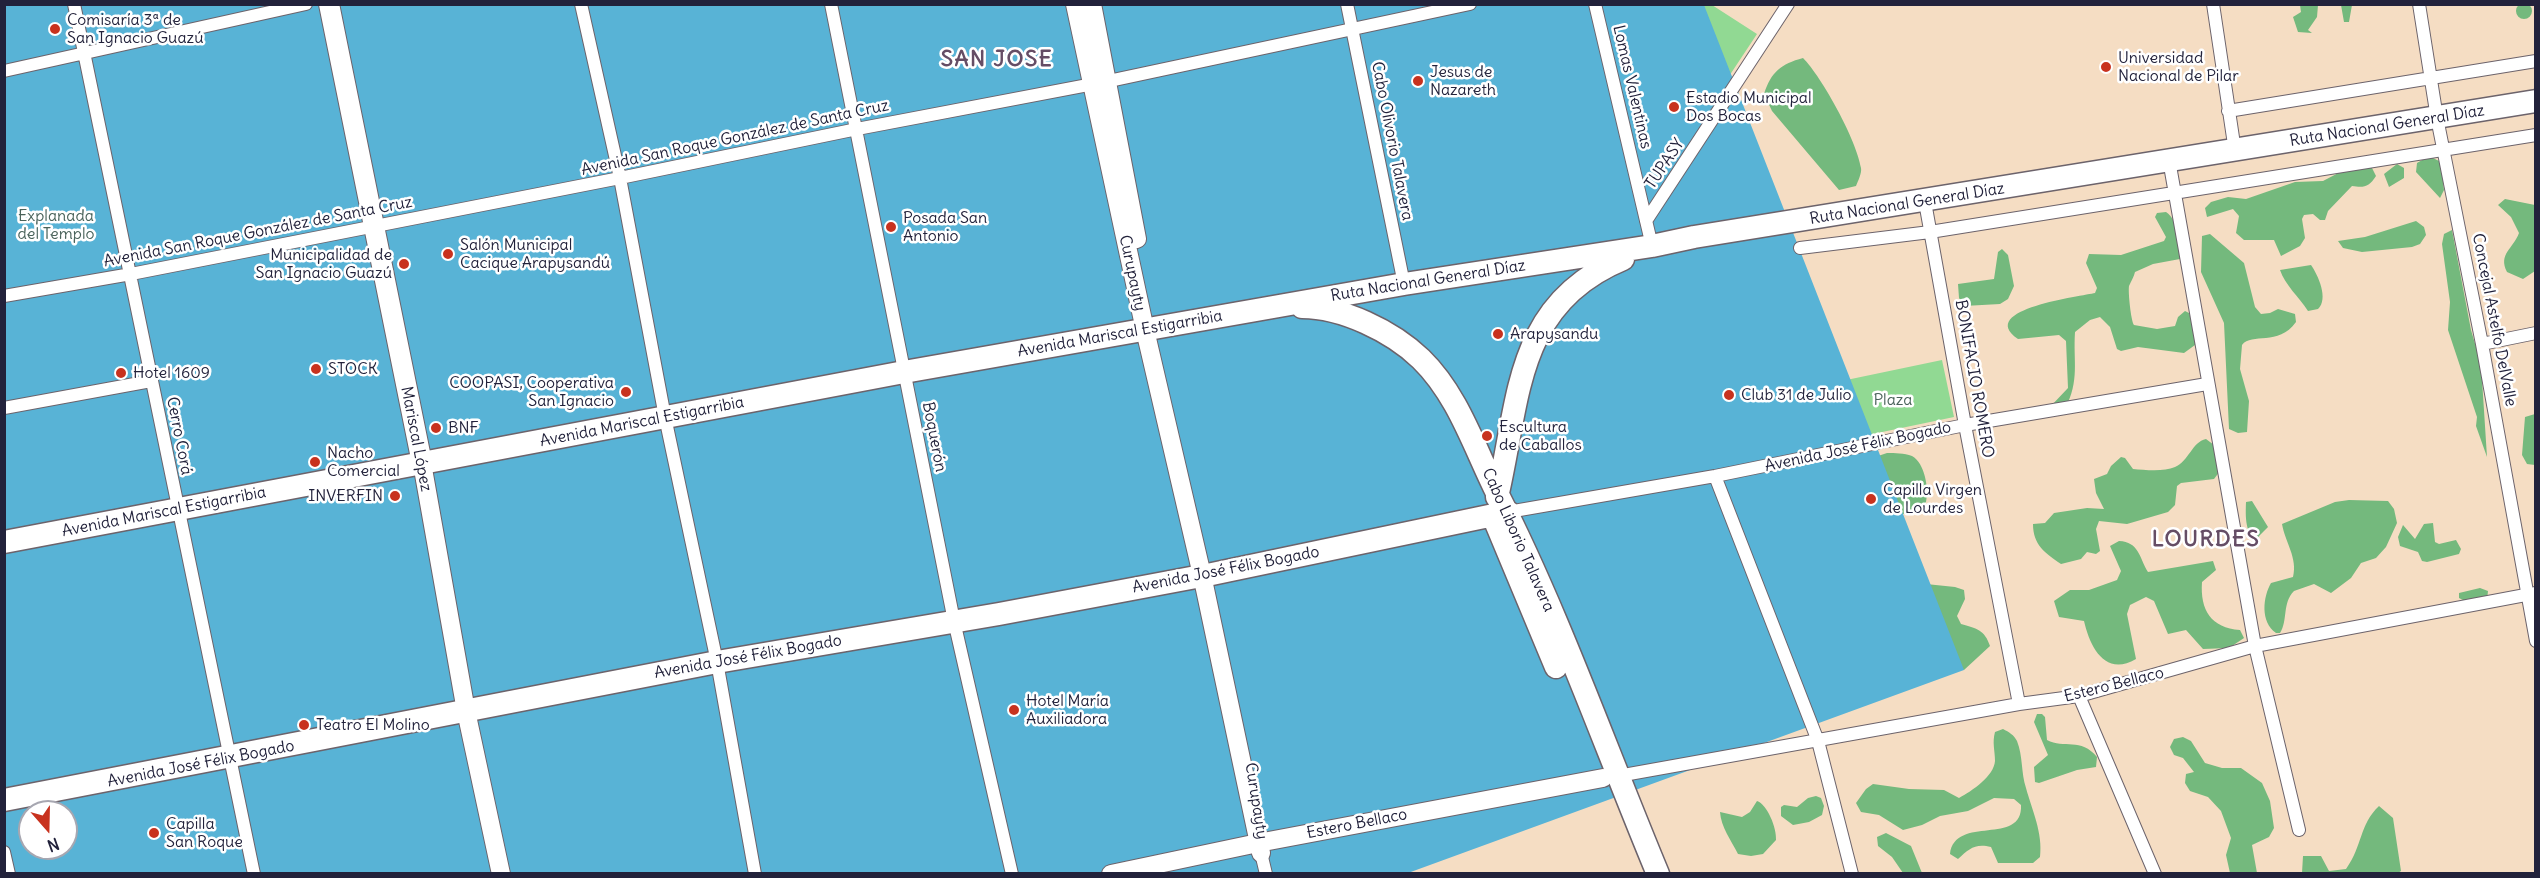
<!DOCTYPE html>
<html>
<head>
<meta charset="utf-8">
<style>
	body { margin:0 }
	#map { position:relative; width:2540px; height:878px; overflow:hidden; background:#f5ddc3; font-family:Delius,sans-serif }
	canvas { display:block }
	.frame { position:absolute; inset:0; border:6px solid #22223b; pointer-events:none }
	.north { position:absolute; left:18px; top:800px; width:60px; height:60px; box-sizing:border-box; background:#fff; border:2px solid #a7a7b1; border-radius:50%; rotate:160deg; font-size:16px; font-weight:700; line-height:24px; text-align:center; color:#22223b }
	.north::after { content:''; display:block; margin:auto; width:21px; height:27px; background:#c8321e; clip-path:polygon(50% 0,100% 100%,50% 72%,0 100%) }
</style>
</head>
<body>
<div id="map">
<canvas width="2540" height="878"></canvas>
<div class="frame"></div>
<div class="north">N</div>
</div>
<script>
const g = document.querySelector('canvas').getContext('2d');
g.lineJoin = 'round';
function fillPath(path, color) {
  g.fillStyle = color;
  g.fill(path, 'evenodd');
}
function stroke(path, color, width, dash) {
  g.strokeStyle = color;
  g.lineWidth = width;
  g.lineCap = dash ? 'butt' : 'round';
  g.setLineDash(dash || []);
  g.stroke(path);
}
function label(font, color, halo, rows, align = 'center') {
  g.font = font + ' Delius,sans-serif';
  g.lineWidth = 5;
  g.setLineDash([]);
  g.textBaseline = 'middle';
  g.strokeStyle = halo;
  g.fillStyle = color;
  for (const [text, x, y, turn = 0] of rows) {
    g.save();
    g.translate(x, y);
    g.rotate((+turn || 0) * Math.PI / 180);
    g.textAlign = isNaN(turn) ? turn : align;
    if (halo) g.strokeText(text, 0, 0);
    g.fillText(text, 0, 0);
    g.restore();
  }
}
fillPath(new Path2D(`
	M 1692,5 L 1712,5 L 1757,34 L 1706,111 Z
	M 1942,360 L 1954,417 L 1844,440 L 1832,383 Z`), '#91d993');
fillPath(new Path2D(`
	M2516 11a8 8 0 1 1 16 0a8 8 0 1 1-16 0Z
	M 2300,5 L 2318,5 L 2317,17 L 2308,30 L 2312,33 L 2298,32 L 2293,17 L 2301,12 Z
	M 2341,5 L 2352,5 L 2349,22 L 2344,22 Z
	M 1803,58 C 1822,77 1857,141 1861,168 C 1862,173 1858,181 1856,186 L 1839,190 L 1772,111 L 1764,94 C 1771,72 1781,64 1803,58 Z
	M 2429,156 L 2441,162 L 2444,190 L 2440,198 L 2416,172 L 2417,163 Z
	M 2397,164 L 2404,168 L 2404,178 L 2389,187 L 2384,174 Z
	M 2363,166 L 2372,168 L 2376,176 C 2369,187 2364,188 2352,186 L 2328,211 L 2325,220 L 2320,220 L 2313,214 L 2304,215 L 2302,219 L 2305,238 L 2300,246 L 2281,256 L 2274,240 L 2244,240 L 2236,233 L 2239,216 L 2233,209 L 2207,217 L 2205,208 L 2211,202 L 2228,197 L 2246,199 L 2295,182 L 2323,181 L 2346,169 Z
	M 2505,199 L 2535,205 L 2535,271 L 2523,279 L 2507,272 C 2498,254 2513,249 2519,233 L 2511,217 L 2498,205 Z
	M 2166,212 C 2179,221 2182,245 2180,259 L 2153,264 L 2135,272 C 2134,277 2131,281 2129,286 C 2128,292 2131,321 2134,325 L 2157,329 L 2175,326 L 2178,317 L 2185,311 L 2189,313 L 2195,330 L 2195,345 L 2184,353 L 2138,347 L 2121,351 L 2117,349 L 2110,327 L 2100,317 L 2090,320 L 2075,332 C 2073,362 2080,380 2065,409 L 2050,407 L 2068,388 L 2066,341 L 2059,335 L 2018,339 C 1975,309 2083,296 2095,293 L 2097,288 L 2086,263 L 2089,254 L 2121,255 L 2164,241 L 2166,237 L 2155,217 L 2157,213 Z
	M 2416,221 L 2424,227 L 2426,235 L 2420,244 L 2412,247 L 2362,252 L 2343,248 L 2338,241 L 2365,237 Z
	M 2452,230 L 2471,330 L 2481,364 L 2487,457 L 2476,426 L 2477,417 L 2448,330 L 2450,302 L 2442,244 L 2444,234 Z
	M 2210,234 L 2244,263 L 2255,307 L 2261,314 L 2270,313 L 2278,309 L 2295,314 L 2296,322 C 2278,347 2252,332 2242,345 L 2240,369 L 2249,401 L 2247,432 L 2238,433 L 2229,429 L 2224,323 L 2201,272 L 2202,236 Z
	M 2002,249 L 2008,255 L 2014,286 L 2008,299 L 2000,304 L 1964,306 L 1959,298 L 1958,284 L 1994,279 L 1998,252 Z
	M 2311,265 C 2318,275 2329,299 2318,309 L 2308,311 C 2299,297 2285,285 2280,270 Z
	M 2535,414 L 2536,414 L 2535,465 L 2527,464 L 2522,455 L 2525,417 Z
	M 2206,439 L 2214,445 L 2220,471 L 2214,479 L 2181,483 L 2177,486 L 2175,505 L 2168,512 L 2127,524 L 2099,521 L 2096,529 L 2100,551 L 2096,554 L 2087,552 L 2081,559 L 2061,564 C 2045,553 2033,545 2033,524 L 2045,523 L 2054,513 L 2087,508 L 2104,509 L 2096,493 L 2094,479 L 2107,474 L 2111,466 L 2121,457 L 2125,458 L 2133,469 C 2145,470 2164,472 2175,467 C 2189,461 2192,442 2206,439 Z
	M 1887,453 C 1895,453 1904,453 1912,456 C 1925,463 1929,489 1926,502 L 1918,509 L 1891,518 C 1900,485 1891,482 1869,459 Z
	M 2349,500 L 2388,501 L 2394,509 L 2397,523 L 2386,547 L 2376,558 L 2361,563 L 2351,578 L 2331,593 L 2314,584 L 2294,591 C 2282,603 2288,620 2280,633 L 2276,633 C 2260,622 2263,597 2271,583 L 2293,577 C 2298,558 2285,542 2282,524 L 2335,502 Z
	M 2252,501 L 2268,527 L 2259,536 L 2257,549 C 2247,530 2245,525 2246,502 Z
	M 2433,523 L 2435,542 L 2439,544 L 2456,540 L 2461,549 L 2459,554 L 2427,562 L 2422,561 L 2418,552 L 2400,546 L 2398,537 L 2403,525 L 2415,539 L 2424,524 Z
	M 2119,541 C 2139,542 2139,557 2148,572 L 2213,561 L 2216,570 L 2202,582 C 2200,610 2211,628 2240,630 L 2244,638 L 2229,648 L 2203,649 L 2186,630 L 2168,634 L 2154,601 L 2146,597 L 2130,605 L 2127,614 L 2136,659 C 2105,677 2090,647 2084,621 L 2059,617 L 2054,601 L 2070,590 L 2089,590 L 2117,580 L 2121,571 L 2110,546 Z
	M 1926,584 L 1955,587 L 1964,590 L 1965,599 L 1957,616 L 1961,624 C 1976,628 1985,630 1990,646 L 1964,670 L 1946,664 Z
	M 2480,588 L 2488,591 L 2487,600 L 2463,600 L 2459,598 L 2459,593 Z
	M 2037,714 L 2042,714 L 2045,717 L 2047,740 C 2064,749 2081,737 2097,757 L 2096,767 L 2077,770 L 2039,783 L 2035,782 L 2034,767 L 2048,755 L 2034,722 Z
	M 2003,729 C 2009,732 2014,735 2017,741 C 2023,756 2021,773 2026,788 C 2032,810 2043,833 2040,857 L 2033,863 L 1998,863 L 1991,847 C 1975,843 1969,849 1958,859 L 1950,854 C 1955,814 2023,847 2021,805 L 2014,799 L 1994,798 L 1968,811 L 1940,816 L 1922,825 L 1903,830 L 1879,815 L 1861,812 L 1856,803 L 1866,789 L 1873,784 L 1909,789 L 1944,790 L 1959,798 C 1972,791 1994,776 1995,761 C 1995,750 1992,743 1995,732 Z
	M 2183,737 L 2191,741 L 2205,763 L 2222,768 L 2241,768 L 2262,783 L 2270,801 L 2274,828 L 2269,837 L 2252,845 L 2257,873 L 2230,873 L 2226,855 L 2231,838 L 2221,811 L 2208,797 L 2190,791 L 2185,783 L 2186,774 L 2194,772 L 2183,758 L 2174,755 L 2170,747 L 2174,739 Z
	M 1816,796 L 1821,798 L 1824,806 L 1822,815 L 1809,822 L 1793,825 L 1781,816 L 1781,807 L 1784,805 L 1797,807 L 1808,798 Z
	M 1757,801 C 1767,804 1777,828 1776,840 L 1763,854 L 1751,856 L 1738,854 C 1731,840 1721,827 1720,812 L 1742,817 L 1750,812 Z
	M 2379,806 L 2393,818 L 2401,871 L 2398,873 L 2302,873 L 2303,856 L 2321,856 L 2329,871 L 2346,869 C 2363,845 2359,825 2379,806 Z
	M 1886,833 L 1911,846 L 1922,873 L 1903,873 L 1892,857 L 1878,846 L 1877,837 Z`), '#74b97d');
fillPath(new Path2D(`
	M 5,5 L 1704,5 L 1964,670 L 1408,873 L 5,874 ZM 30,812 L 66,812 L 66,848 L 30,848 Z`), '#58b3d6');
const street = new Path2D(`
	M 74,4 L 254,874
	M 581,4 L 620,178 L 665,417 L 717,662 L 755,874
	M 831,4 L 954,621 L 1012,874
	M 1347,4 L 1404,284
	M 1595,4 L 1652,246
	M 2213,4 L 2235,151
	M 2419,4 L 2437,118 L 2482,344 L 2536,641
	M 4,71 L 306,4
	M 2228,111 L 2536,61
	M 2169,160 L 2255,646 L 2299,830
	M 1925,202 L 1965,425 L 2019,704
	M 1646,221 L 1788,4
	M 1800,248 L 1930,232 L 2536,135
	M 4,296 L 131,274 L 620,178 L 857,129 L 1109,81 L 1470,4
	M 2482,344 L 2536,333
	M 4,408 L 151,381
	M 1715,476 L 1818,741 L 1852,874
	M 1508,512 L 1715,476 L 1965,425 L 2207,384
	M 2079,696 L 2155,874
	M 1618,776 L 2019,704 L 2079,696 L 2255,646 L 2536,593
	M 4,852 L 9,874
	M 1261,853 L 1266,874`);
const secondary = new Path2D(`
	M 1075,4 L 1145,330 L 1202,575 L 1261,853
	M 1092,4 L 1137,239
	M 422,463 L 466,711 L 501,874
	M 1111,874 L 1258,843 L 1603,778`);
const primary = new Path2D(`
	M 329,4 L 422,463`);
const highway = new Path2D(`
	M 1302,307 C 1342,307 1392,331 1421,359 C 1458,395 1474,447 1497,493 C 1559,615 1605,747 1658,874
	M 1497,497 C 1520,400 1514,304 1623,259
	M 1493,516 L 1556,667
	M 4,542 L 904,372 L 1404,284 L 1652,246 L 1694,237 L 2536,101
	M 4,800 L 717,662 L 999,614 L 1212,574 L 1508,512`);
stroke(street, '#6c636b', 14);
stroke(secondary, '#6c636b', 20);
stroke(primary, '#6c636b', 22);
stroke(highway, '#6c636b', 25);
stroke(street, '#fff', 12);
stroke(secondary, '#fff', 18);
stroke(primary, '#fff', 20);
stroke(highway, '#fff', 22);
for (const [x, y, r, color] of [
	[55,29,6,"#c8321e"],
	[2106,67,6,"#c8321e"],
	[1418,81,6,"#c8321e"],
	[1674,107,6,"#c8321e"],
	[891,227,6,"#c8321e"],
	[448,254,6,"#c8321e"],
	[404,264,6,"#c8321e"],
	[1498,334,6,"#c8321e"],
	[316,369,6,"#c8321e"],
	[121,373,6,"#c8321e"],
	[626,392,6,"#c8321e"],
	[1729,395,6,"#c8321e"],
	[436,428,6,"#c8321e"],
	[1487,436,6,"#c8321e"],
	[315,462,6,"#c8321e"],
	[395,496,6,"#c8321e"],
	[1871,499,6,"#c8321e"],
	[1014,710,6,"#c8321e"],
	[304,725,6,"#c8321e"],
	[154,833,6,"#c8321e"]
]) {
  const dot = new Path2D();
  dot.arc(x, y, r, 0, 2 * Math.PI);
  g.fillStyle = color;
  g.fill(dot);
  stroke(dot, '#fff', 2);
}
label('16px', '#22223b', '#fff', [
	["Comisaría 3ª de",67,20],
	["San Ignacio Guazú",67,38],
	["Universidad",2118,58],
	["Nacional de Pilar",2118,76],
	["Jesus de",1430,72],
	["Nazareth",1430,90],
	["Estadio Municipal",1686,98],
	["Dos Bocas",1686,116],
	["Posada San",903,218],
	["Antonio",903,236],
	["Salón Municipal",460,245],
	["Cacique Arapysandú",460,263],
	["Municipalidad de",392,255,"right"],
	["San Ignacio Guazú",392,273,"right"],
	["Arapysandu",1510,334],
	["STOCK",328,369],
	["Hotel 1609",133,373],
	["COOPASI, Cooperativa",614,383,"right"],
	["San Ignacio",614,401,"right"],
	["Club 31 de Julio",1741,395],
	["Escultura",1499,427],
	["de Caballos",1499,445],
	["BNF",448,428],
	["Nacho",327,453],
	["Comercial",327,471],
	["Capilla Virgen",1883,490],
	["de Lourdes",1883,508],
	["INVERFIN",383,496,"right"],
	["Hotel María",1026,701],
	["Auxiliadora",1026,719],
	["Teatro El Molino",316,725],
	["Capilla",166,824],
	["San Roque",166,842]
], 'left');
label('16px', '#22223b', '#fff', [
	["Lomas Valentinas",1632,87,77],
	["Ruta Nacional General Díaz",2387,126,-9],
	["Avenida San Roque González de Santa Cruz",735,138,-12],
	["Cabo Olivorio Talavera",1392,141,79],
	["TUPASY",1665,164,-56],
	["Ruta Nacional General Díaz",1907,204,-9],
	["Avenida San Roque González de Santa Cruz",258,232,-11],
	["Curupayty",1132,273,78],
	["Ruta Nacional General Díaz",1428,281,-9],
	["Concejal Astelfo DelValle",2494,320,79],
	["Avenida Mariscal Estigarribia",1120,334,-10],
	["BONIFACIO ROMERO",1974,379,80],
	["Avenida Mariscal Estigarribia",642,422,-11],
	["Cerro Corá",179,436,79],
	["Boquerón",934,437,79],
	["Mariscal López",416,439,79],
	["Avenida José Félix Bogado",1858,447,-12],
	["Avenida Mariscal Estigarribia",164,512,-11],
	["Cabo Liborio Talavera",1518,540,66],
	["Avenida José Félix Bogado",1226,570,-11],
	["Avenida José Félix Bogado",748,657,-10],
	["Estero Bellaco",2114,685,-14],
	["Avenida José Félix Bogado",201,764,-11],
	["Curupayty",1256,801,81],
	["Estero Bellaco",1357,824,-11]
]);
label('16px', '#49625a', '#fff', [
	["Explanada",56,216],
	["del Templo",56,234],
	["Plaza",1893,400]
]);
g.letterSpacing = '1.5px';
label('bold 22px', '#654d65', '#fff', [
	["SAN JOSE",997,60],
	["LOURDES",2206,540]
]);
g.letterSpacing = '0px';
</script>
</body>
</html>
